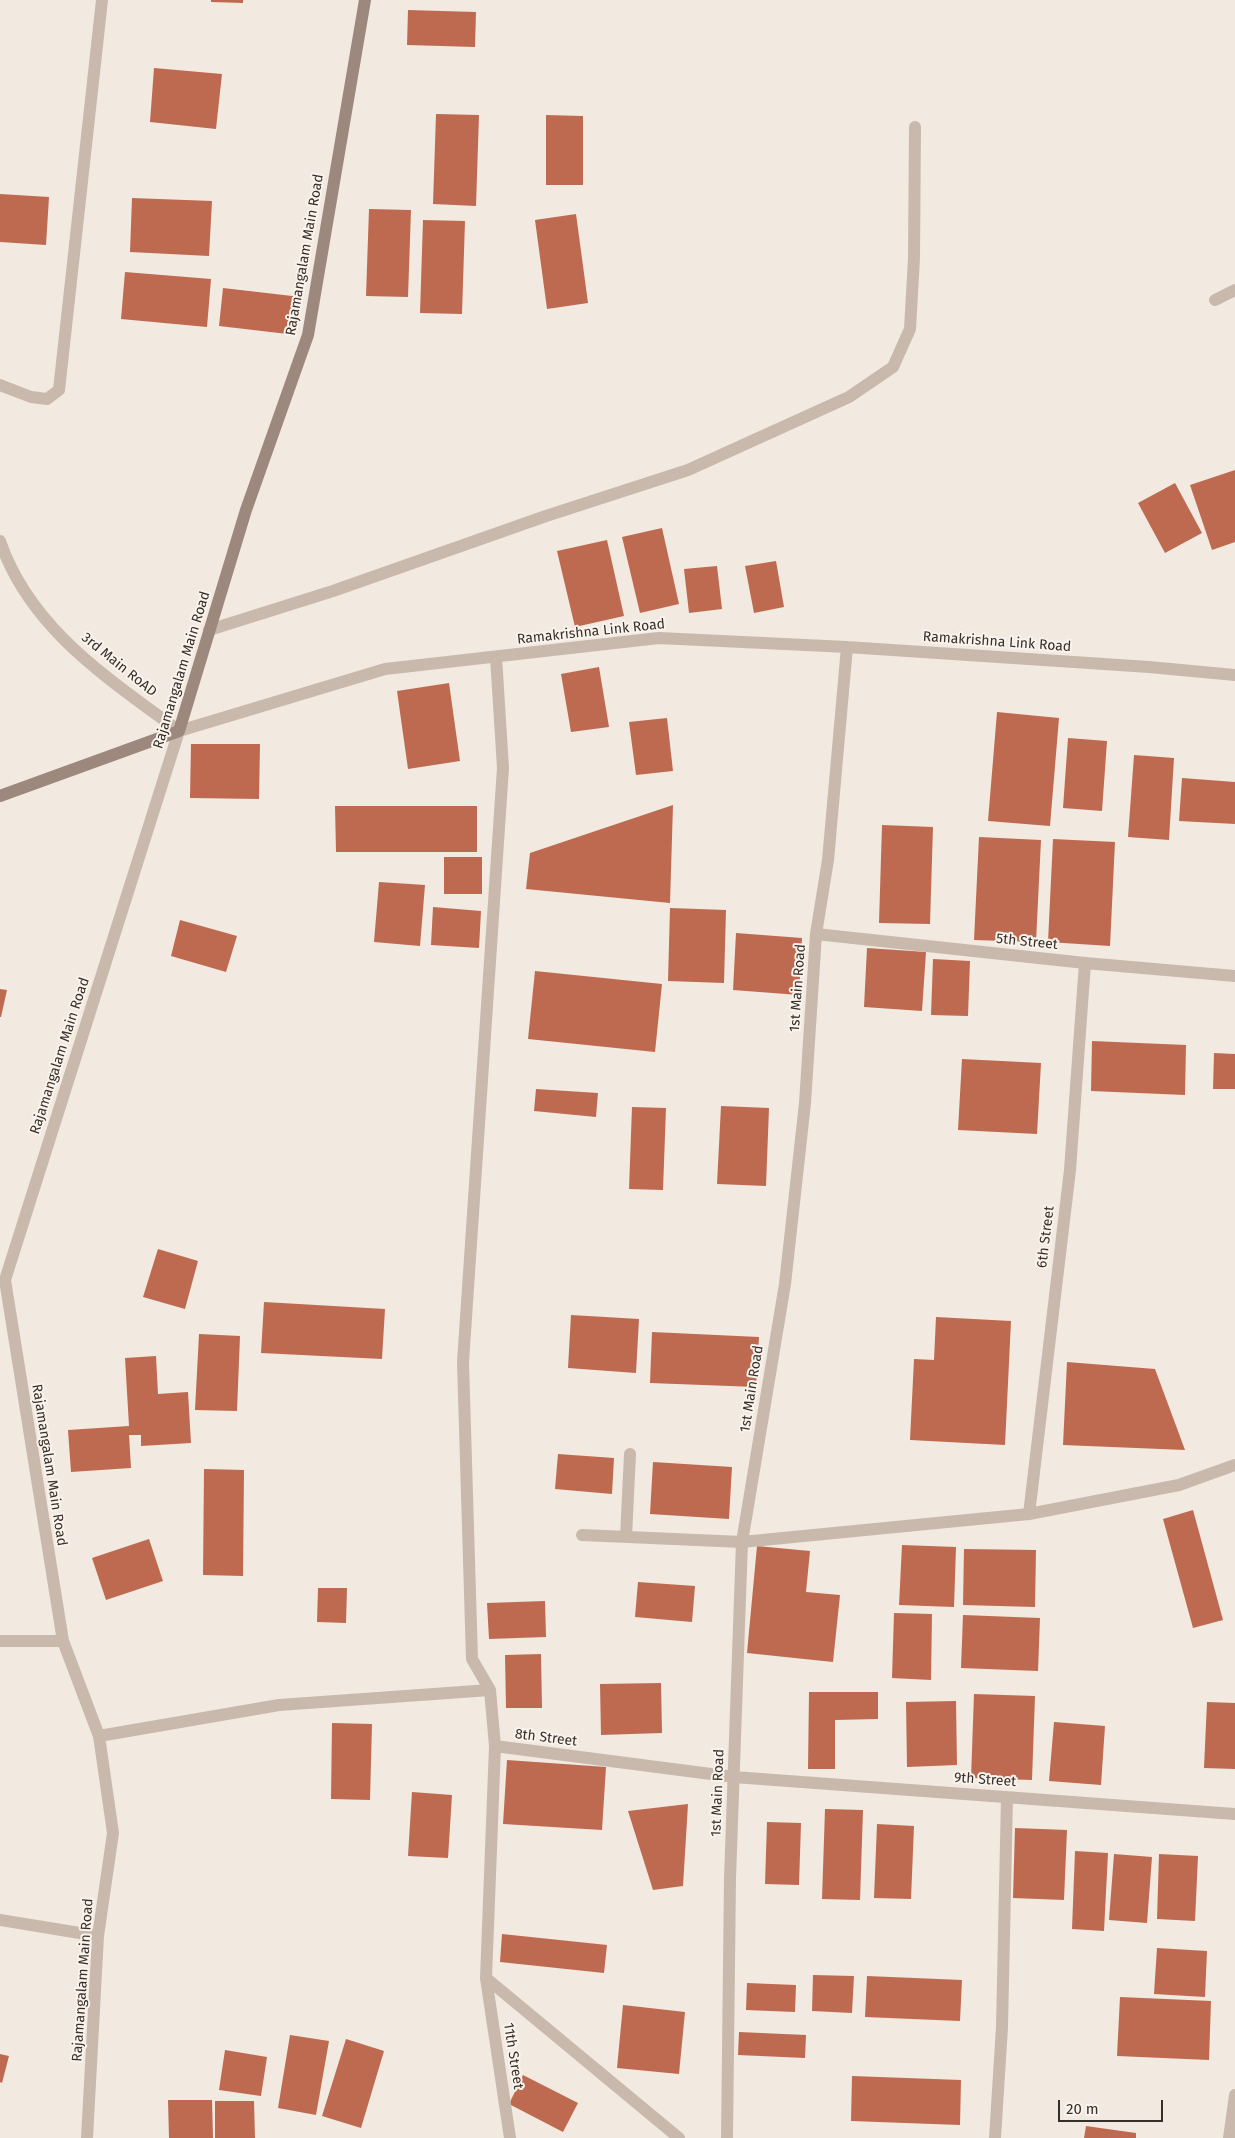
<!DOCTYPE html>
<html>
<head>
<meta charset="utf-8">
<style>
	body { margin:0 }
	#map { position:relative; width:1235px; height:2138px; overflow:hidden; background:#f2e9e0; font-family:"Fira Sans",sans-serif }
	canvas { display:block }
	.scale { position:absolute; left:1058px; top:2100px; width:105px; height:22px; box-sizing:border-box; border:2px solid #382e2a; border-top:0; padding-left:6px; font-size:15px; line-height:18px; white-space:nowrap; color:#382e2a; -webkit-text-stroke:4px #f9f3ec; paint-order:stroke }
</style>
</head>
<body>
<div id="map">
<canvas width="1235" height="2138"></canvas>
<div class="scale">20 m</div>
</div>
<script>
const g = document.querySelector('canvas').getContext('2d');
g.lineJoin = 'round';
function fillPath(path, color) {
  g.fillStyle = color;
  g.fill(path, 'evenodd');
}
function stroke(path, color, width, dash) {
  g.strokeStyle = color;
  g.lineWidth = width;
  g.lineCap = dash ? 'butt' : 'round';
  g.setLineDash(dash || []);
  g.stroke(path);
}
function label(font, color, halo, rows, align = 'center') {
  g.font = font + ' "Fira Sans",sans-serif';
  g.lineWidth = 4;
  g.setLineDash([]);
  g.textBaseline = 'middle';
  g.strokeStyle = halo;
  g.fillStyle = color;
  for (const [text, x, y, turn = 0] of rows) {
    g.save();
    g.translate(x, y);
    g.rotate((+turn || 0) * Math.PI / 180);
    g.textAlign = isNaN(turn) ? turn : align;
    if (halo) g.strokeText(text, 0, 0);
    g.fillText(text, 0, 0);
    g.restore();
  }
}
fillPath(new Path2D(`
	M 211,0 L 243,0 L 243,3 L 211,2 Z
	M 408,10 L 476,12 L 475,47 L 407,45 Z
	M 154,68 L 222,74 L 216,129 L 150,122 Z
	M 436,114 L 479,115 L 476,206 L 433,204 Z
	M 546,115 L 583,116 L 583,185 L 546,185 Z
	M 0,194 L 49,197 L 46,245 L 0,242 Z
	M 132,198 L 212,201 L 209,256 L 130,252 Z
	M 369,209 L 411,210 L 408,297 L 366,296 Z
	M 576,214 L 588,303 L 547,309 L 535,220 Z
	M 423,220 L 465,221 L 462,314 L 420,313 Z
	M 125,272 L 211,279 L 207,327 L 121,319 Z
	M 223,288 L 301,297 L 296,335 L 219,326 Z
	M 1235,470 L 1235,542 L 1212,550 L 1190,485 Z
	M 1175,483 L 1202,533 L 1165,553 L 1138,503 Z
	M 662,528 L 679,604 L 640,613 L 622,537 Z
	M 607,540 L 624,616 L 575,627 L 557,551 Z
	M 776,561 L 784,607 L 754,613 L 745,566 Z
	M 717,566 L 722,609 L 689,613 L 684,569 Z
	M 599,667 L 609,727 L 571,732 L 561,674 Z
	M 449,683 L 460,761 L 408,769 L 397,691 Z
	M 997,712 L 1059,718 L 1050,826 L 988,821 Z
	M 667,718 L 673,771 L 636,775 L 629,722 Z
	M 1068,738 L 1107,741 L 1102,811 L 1063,808 Z
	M 191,744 L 260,744 L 259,799 L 190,798 Z
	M 1134,755 L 1174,758 L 1169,840 L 1128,837 Z
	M 1182,778 L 1235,782 L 1235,824 L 1179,821 Z
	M 673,805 L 670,903 L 526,889 L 530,853 Z
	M 335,806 L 477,806 L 477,852 L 336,852 Z
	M 882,825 L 933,827 L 930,924 L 879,923 Z
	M 979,837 L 1041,840 L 1036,942 L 974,940 Z
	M 1053,839 L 1115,842 L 1110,946 L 1048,942 Z
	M 444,857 L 482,857 L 482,894 L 444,894 Z
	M 379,882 L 425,885 L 420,946 L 374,942 Z
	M 433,907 L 481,911 L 479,948 L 431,945 Z
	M 670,908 L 726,910 L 724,983 L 668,981 Z
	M 180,920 L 237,936 L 226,972 L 171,956 Z
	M 736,933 L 802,938 L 799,995 L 733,990 Z
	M 867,948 L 926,952 L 922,1011 L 864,1007 Z
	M 933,959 L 970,961 L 968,1016 L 931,1015 Z
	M 535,971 L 662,984 L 655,1052 L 528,1039 Z
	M 0,989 L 7,990 L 1,1017 L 0,1017 Z
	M 1092,1041 L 1186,1045 L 1185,1095 L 1091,1091 Z
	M 1214,1053 L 1235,1054 L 1235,1089 L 1213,1089 Z
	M 962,1059 L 1041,1063 L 1037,1134 L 958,1130 Z
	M 536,1089 L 598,1093 L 596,1117 L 534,1111 Z
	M 721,1106 L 769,1108 L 766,1186 L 717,1184 Z
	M 632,1107 L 666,1108 L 663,1190 L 629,1189 Z
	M 158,1249 L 198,1261 L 185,1309 L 143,1297 Z
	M 264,1302 L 385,1309 L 382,1359 L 261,1353 Z
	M 571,1315 L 639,1319 L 636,1373 L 568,1368 Z
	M 936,1317 L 1011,1321 L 1005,1445 L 910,1440 L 914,1359 L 934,1360 Z
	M 652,1332 L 759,1337 L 756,1387 L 650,1383 Z
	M 199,1334 L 240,1336 L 237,1411 L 195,1410 Z
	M 156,1356 L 158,1394 L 188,1392 L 191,1443 L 141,1446 L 141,1435 L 129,1435 L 131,1468 L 71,1472 L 68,1430 L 129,1426 L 125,1358 Z
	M 1067,1362 L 1155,1369 L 1185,1450 L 1063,1445 Z
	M 558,1454 L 614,1458 L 612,1494 L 555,1489 Z
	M 653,1462 L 732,1467 L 729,1519 L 650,1514 Z
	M 204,1469 L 244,1470 L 243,1576 L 203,1575 Z
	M 1193,1510 L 1223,1620 L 1193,1628 L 1163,1519 Z
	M 149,1539 L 163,1581 L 106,1600 L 92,1558 Z
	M 902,1545 L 956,1547 L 954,1607 L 899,1605 Z
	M 757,1546 L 810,1551 L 806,1592 L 840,1595 L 833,1662 L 747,1653 Z
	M 964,1549 L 1036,1550 L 1035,1607 L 963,1605 Z
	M 638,1582 L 695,1586 L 692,1622 L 635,1617 Z
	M 318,1588 L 347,1588 L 346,1623 L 317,1622 Z
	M 545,1601 L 546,1637 L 489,1639 L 487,1603 Z
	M 894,1613 L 932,1614 L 931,1680 L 892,1678 Z
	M 963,1615 L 1040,1618 L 1038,1671 L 961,1668 Z
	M 541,1654 L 542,1708 L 506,1708 L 505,1655 Z
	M 661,1683 L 662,1733 L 601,1735 L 600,1684 Z
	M 809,1692 L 878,1692 L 878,1719 L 835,1720 L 835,1769 L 808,1769 Z
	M 974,1694 L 1035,1696 L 1032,1780 L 971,1778 Z
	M 956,1701 L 957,1765 L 907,1767 L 906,1702 Z
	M 1207,1702 L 1235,1703 L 1235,1769 L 1204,1768 Z
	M 1054,1722 L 1105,1726 L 1101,1785 L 1049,1781 Z
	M 332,1723 L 372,1724 L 370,1800 L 331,1799 Z
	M 507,1760 L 606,1767 L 602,1830 L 503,1824 Z
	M 412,1792 L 452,1795 L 448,1858 L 408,1856 Z
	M 688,1804 L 683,1886 L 653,1890 L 628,1811 Z
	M 825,1809 L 863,1810 L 860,1900 L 822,1899 Z
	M 767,1822 L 801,1823 L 799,1885 L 765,1884 Z
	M 877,1824 L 914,1826 L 911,1899 L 874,1898 Z
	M 1015,1828 L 1067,1830 L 1064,1900 L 1013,1898 Z
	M 1075,1851 L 1108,1853 L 1104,1931 L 1072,1929 Z
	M 1114,1854 L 1152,1857 L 1147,1923 L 1109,1920 Z
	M 1159,1854 L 1198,1856 L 1195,1921 L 1157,1919 Z
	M 502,1934 L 607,1945 L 604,1973 L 500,1962 Z
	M 1157,1948 L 1207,1951 L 1205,1997 L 1154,1994 Z
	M 813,1975 L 854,1976 L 852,2013 L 812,2011 Z
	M 867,1976 L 962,1980 L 960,2021 L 865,2017 Z
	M 747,1983 L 796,1985 L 795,2012 L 746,2010 Z
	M 1120,1997 L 1211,2001 L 1209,2060 L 1117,2056 Z
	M 623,2005 L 685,2012 L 679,2074 L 617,2068 Z
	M 739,2032 L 806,2035 L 805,2058 L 738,2055 Z
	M 290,2035 L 329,2041 L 316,2115 L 278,2108 Z
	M 346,2039 L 384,2051 L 361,2128 L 322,2116 Z
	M 225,2050 L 267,2057 L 261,2096 L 219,2090 Z
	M 0,2054 L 9,2056 L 2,2083 L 0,2082 Z
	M 523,2075 L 578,2103 L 563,2132 L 509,2104 Z
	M 852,2076 L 961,2080 L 960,2125 L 851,2121 Z
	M 168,2100 L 212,2100 L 213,2138 L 169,2138 Z
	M 215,2101 L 254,2101 L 255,2138 L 215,2138 Z
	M 1086,2126 L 1136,2133 L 1136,2138 L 1084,2138 Z`), '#be6a51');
stroke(new Path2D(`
	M 209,630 L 333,591 L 546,516 L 688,470 L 849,397 L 893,367 L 910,329 L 914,258 L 915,127`), '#c9b9ac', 12);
stroke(new Path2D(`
	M 1215,300 L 1235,290
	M 0,385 L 31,397 L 47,399 L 59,390 L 102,0
	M 0,541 C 30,629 108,678 179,731
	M 179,731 L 385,669 L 659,638 L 847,647 L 1149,667 L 1235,675
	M 816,934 L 1085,963 L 1235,976
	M 1029,1514 L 1070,1170 L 1085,963
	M 582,1535 L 742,1542 L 1029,1514 L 1179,1485 L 1235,1465
	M 626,1537 L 630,1454
	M 0,1641 L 63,1641
	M 99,1736 L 279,1705 L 490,1690
	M 495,1746 L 490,1690 L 472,1659 L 463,1362 L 503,768 L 496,657
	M 0,1920 L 98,1936
	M 486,1978 L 679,2138
	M 87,2138 L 98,1936 L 113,1833 L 99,1736 L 63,1641 L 5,1280 L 179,731
	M 510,2138 L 486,1978 L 495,1746 L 734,1777 L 1235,1814
	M 727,2138 L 730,1878 L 742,1542 L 785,1284 L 805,1103 L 816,934 L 828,860 L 847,647
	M 995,2138 L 1002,2027 L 1007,1797
	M 1229,2138 L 1235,2095`), '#c9b9ac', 12);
stroke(new Path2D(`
	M 0,796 L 179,731 L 246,510 L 308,335 L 365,0`), '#9d887d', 12);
label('14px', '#382e2a', '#f9f3ec', [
	["Rajamangalam Main Road",305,255,-80],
	["Ramakrishna Link Road",591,632,-6],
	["Ramakrishna Link Road",997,642,4],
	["3rd Main RoAD",119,665,39],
	["Rajamangalam Main Road",182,670,-73],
	["5th Street",1027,942,6],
	["1st Main Road",798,988,-86],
	["Rajamangalam Main Road",60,1056,-72],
	["6th Street",1046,1237,-83],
	["1st Main Road",752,1389,-81],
	["Rajamangalam Main Road",49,1465,81],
	["8th Street",546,1738,7],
	["9th Street",985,1780,4],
	["1st Main Road",718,1793,-88],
	["Rajamangalam Main Road",83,1980,-86],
	["11th Street",513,2056,81]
]);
</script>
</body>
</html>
